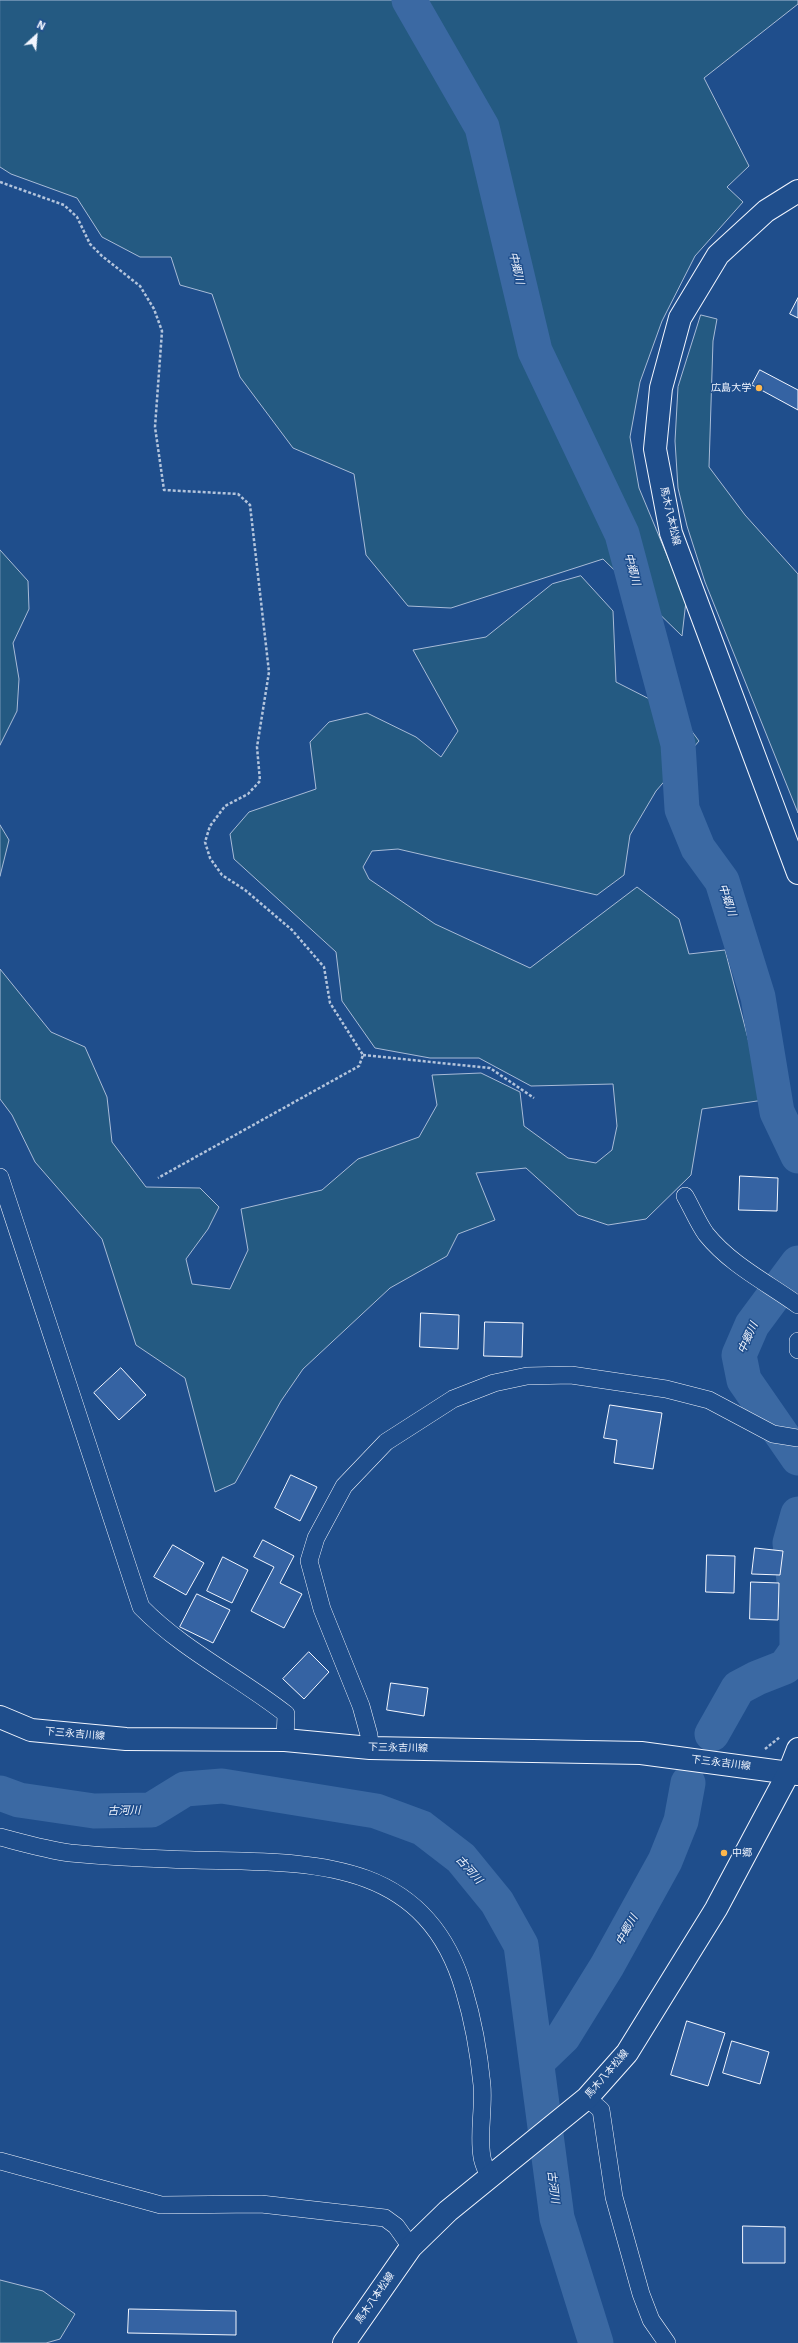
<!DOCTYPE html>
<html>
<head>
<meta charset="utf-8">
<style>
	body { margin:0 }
	#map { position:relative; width:798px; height:2343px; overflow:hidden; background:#1f4e8c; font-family:"IBM Plex Sans",sans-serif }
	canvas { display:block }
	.north { position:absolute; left:16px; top:16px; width:40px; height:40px; -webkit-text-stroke:3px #1f4e8c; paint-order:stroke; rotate:26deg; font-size:11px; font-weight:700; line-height:16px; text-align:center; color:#f2f6ff }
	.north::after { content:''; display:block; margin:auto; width:14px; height:18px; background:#f2f6ff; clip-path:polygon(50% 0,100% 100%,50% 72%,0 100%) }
</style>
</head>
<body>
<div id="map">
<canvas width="798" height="2343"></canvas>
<div class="north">N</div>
</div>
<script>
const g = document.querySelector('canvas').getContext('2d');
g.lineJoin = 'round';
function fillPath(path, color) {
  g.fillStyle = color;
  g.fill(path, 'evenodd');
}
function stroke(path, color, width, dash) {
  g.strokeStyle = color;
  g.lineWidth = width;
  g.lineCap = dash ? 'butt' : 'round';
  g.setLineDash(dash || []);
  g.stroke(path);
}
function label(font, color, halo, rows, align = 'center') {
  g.font = font + ' "IBM Plex Sans","Noto Sans JP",sans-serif';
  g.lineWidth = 3;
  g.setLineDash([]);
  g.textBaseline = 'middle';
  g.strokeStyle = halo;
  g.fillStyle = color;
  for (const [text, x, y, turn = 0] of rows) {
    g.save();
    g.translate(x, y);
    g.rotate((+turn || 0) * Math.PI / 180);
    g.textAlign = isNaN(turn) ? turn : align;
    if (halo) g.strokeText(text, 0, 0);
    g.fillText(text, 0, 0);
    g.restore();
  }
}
const green = new Path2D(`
	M 0,0 L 798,0 L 798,4 L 704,78 L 749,166 L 727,187 L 743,202 L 695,256 L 662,321 L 640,382 L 630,437 L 639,488 L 686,601 L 682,636 L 603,559 L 451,608 L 408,606 L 366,555 L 354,474 L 293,448 L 240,377 L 212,294 L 180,285 L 171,257 L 140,257 L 102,237 L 77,198 L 11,174 L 0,167 Z
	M 701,315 L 717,319 L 713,341 L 709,467 L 745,515 L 798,574 L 798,813 L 705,582 L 687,526 L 678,488 L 675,441 L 678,387 Z
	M 0,550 L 28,581 L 29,609 L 13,643 L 19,679 L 17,711 L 0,745 Z
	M 581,576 L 613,611 L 616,682 L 679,714 L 699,741 L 656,791 L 630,835 L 624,875 L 597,895 L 398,849 L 372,851 L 363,867 L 369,879 L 435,924 L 530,968 L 637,887 L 679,919 L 689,954 L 725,950 L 764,1100 L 702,1109 L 691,1175 L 646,1219 L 608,1225 L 578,1215 L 526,1168 L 476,1173 L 495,1220 L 458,1234 L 447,1256 L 390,1288 L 303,1369 L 281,1401 L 235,1483 L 215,1492 L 185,1378 L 136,1345 L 102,1239 L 35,1162 L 12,1115 L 0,1099 L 0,969 L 51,1032 L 85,1047 L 107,1097 L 112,1142 L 146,1187 L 200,1188 L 219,1207 L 208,1229 L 186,1259 L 192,1284 L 230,1289 L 248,1250 L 241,1209 L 322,1190 L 358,1159 L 419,1137 L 437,1105 L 432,1075 L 481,1073 L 520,1092 L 524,1126 L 568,1158 L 596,1163 L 612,1150 L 617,1126 L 613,1084 L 531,1086 L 479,1058 L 430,1058 L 375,1048 L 342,1001 L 336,952 L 234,859 L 230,834 L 249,812 L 316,789 L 310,742 L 329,722 L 367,713 L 416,737 L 441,757 L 458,731 L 413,650 L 486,637 L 552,584 Z
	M 0,825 L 9,840 L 0,876 Z
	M 0,2280 L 43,2291 L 75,2314 L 60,2339 L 46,2343 L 0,2343 Z`);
fillPath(green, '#245a82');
stroke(green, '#a8bbd7', 1);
stroke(new Path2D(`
	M 409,0 L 482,127 L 535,351 L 622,534 L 678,744 L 682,809 L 698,848 L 722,881 L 758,997 L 777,1112 L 798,1156
	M 798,1263 L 752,1325 L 739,1355 L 744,1380 L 798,1458
	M 712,1734 L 738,1688 L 757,1678 L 785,1667 L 797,1650 L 797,1610 L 790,1543 L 798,1514
	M 0,1793 L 19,1800 L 94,1811 L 151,1810 L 185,1789 L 222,1786 L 376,1811 L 422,1828 L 461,1858 L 497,1902 L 521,1945 L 557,2218 L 596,2343
	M 537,2062 L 563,2037 L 607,1966 L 665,1861 L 681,1821 L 688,1783`), '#3b69a3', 35);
const building = new Path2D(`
	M 798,298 L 798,318 L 790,314 Z
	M 760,370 L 798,390 L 798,410 L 752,385 Z
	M 740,1176 L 778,1178 L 777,1211 L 739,1210 Z
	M 421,1313 L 459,1315 L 458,1349 L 420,1347 Z
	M 485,1322 L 523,1323 L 522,1357 L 484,1356 Z
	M 121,1368 L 146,1395 L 119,1420 L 94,1393 Z
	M 610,1405 L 662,1413 L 653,1469 L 614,1463 L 617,1440 L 604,1438 Z
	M 291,1475 L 317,1487 L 300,1521 L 275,1508 Z
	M 263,1540 L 294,1556 L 280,1583 L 302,1594 L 284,1628 L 251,1611 L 274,1567 L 254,1557 Z
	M 173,1545 L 204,1563 L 186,1595 L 154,1577 Z
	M 755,1548 L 783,1551 L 780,1575 L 752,1574 Z
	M 707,1555 L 735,1556 L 734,1593 L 706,1592 Z
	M 223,1557 L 248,1570 L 232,1603 L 207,1591 Z
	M 751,1582 L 779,1583 L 778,1620 L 750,1619 Z
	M 197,1594 L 230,1610 L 213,1643 L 180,1627 Z
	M 309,1652 L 329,1672 L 304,1699 L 283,1679 Z
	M 391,1683 L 428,1688 L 424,1716 L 387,1710 Z
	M 687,2021 L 725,2033 L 708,2086 L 671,2075 Z
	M 732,2041 L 769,2052 L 760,2084 L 723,2073 Z
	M 743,2226 L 785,2227 L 785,2263 L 743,2263 Z
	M 129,2309 L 236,2311 L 236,2335 L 128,2333 Z`);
fillPath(building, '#3563a3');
stroke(building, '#f2f6ff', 1);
const street = new Path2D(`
	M 0,1177 L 141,1607 C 183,1650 239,1677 286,1714 L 285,1740
	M 685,1196 C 692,1208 698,1223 706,1234 C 731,1265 766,1282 798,1305
	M 798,1341 L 798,1350
	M 370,1748 L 369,1735 L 361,1706 L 322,1609 L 309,1561 L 316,1538 L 344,1486 L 386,1442 L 453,1399 L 494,1383 L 527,1376 L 571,1375 L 666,1389 L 709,1400 L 773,1434 L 798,1438
	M 0,1837 C 23,1843 47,1850 70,1853 C 102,1856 135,1858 167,1859 C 286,1865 422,1844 464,1990 C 473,2020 479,2054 482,2085 C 484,2109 478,2134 482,2157 C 483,2164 487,2171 489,2178
	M 587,2098 L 601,2110 L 614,2197 L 641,2294 L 651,2320 L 667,2343
	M 0,2161 L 161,2205 L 261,2204 L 385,2218 L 396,2226 L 411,2247`);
const secondary = new Path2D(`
	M 0,1717 L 31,1730 L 126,1739 L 285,1740 L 370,1748 L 641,1753 L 798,1774`);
const primary = new Path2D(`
	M 798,191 L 766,211 L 718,255 L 680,318 L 661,388 L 655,449 L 671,533 L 798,873
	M 344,2343 L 411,2247 L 448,2211 L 587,2098 L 627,2053 L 716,1909 L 789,1772 L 798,1749`);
stroke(street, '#f2f6ff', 18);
stroke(secondary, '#f2f6ff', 24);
stroke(primary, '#f2f6ff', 24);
stroke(new Path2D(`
	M 0,182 L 64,205 L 77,217 L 90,244 L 102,256 L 140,286 L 154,309 L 162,331 L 155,427 L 164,490 L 238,494 L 250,505 L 269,672 L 257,747 L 260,781 L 248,794 L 225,806 L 210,826 L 205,842 L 210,858 L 222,875 L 245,890 L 292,930 L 324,967 L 330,1003 L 363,1055 L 359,1066 L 158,1178
	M 363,1055 L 490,1068 L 534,1098
	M 765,1749 L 780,1737`), '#b3c4dc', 2.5, [3, 2]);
stroke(street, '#1f4e8c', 17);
stroke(secondary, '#1f4e8c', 22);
stroke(primary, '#1f4e8c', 22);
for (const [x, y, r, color] of [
	[759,388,4,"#ffb74d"],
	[724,1853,4,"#ffb74d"]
]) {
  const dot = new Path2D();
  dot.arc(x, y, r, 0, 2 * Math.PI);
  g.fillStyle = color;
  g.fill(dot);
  stroke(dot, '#1f4e8c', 1.5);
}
label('10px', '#f2f6ff', '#1f4e8c', [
	["広島大学",751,388],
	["中郷",732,1853,"left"]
], 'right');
label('10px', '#f2f6ff', '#1f4e8c', [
	["馬木八本松線",670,516,77],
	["下三永吉川線",75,1734,5],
	["下三永吉川線",398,1748,1],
	["下三永吉川線",721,1763,7],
	["馬木八本松線",607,2074,-49],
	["馬木八本松線",375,2298,-55]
]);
label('italic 11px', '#f2f6ff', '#1f4e8c', [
	["中郷川",516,268,77],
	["中郷川",632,569,75],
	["中郷川",727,900,72],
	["中郷川",748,1338,-66],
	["古河川",124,1811,-1],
	["古河川",469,1870,48],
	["中郷川",627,1930,-61],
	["古河川",553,2187,83]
]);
</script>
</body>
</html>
